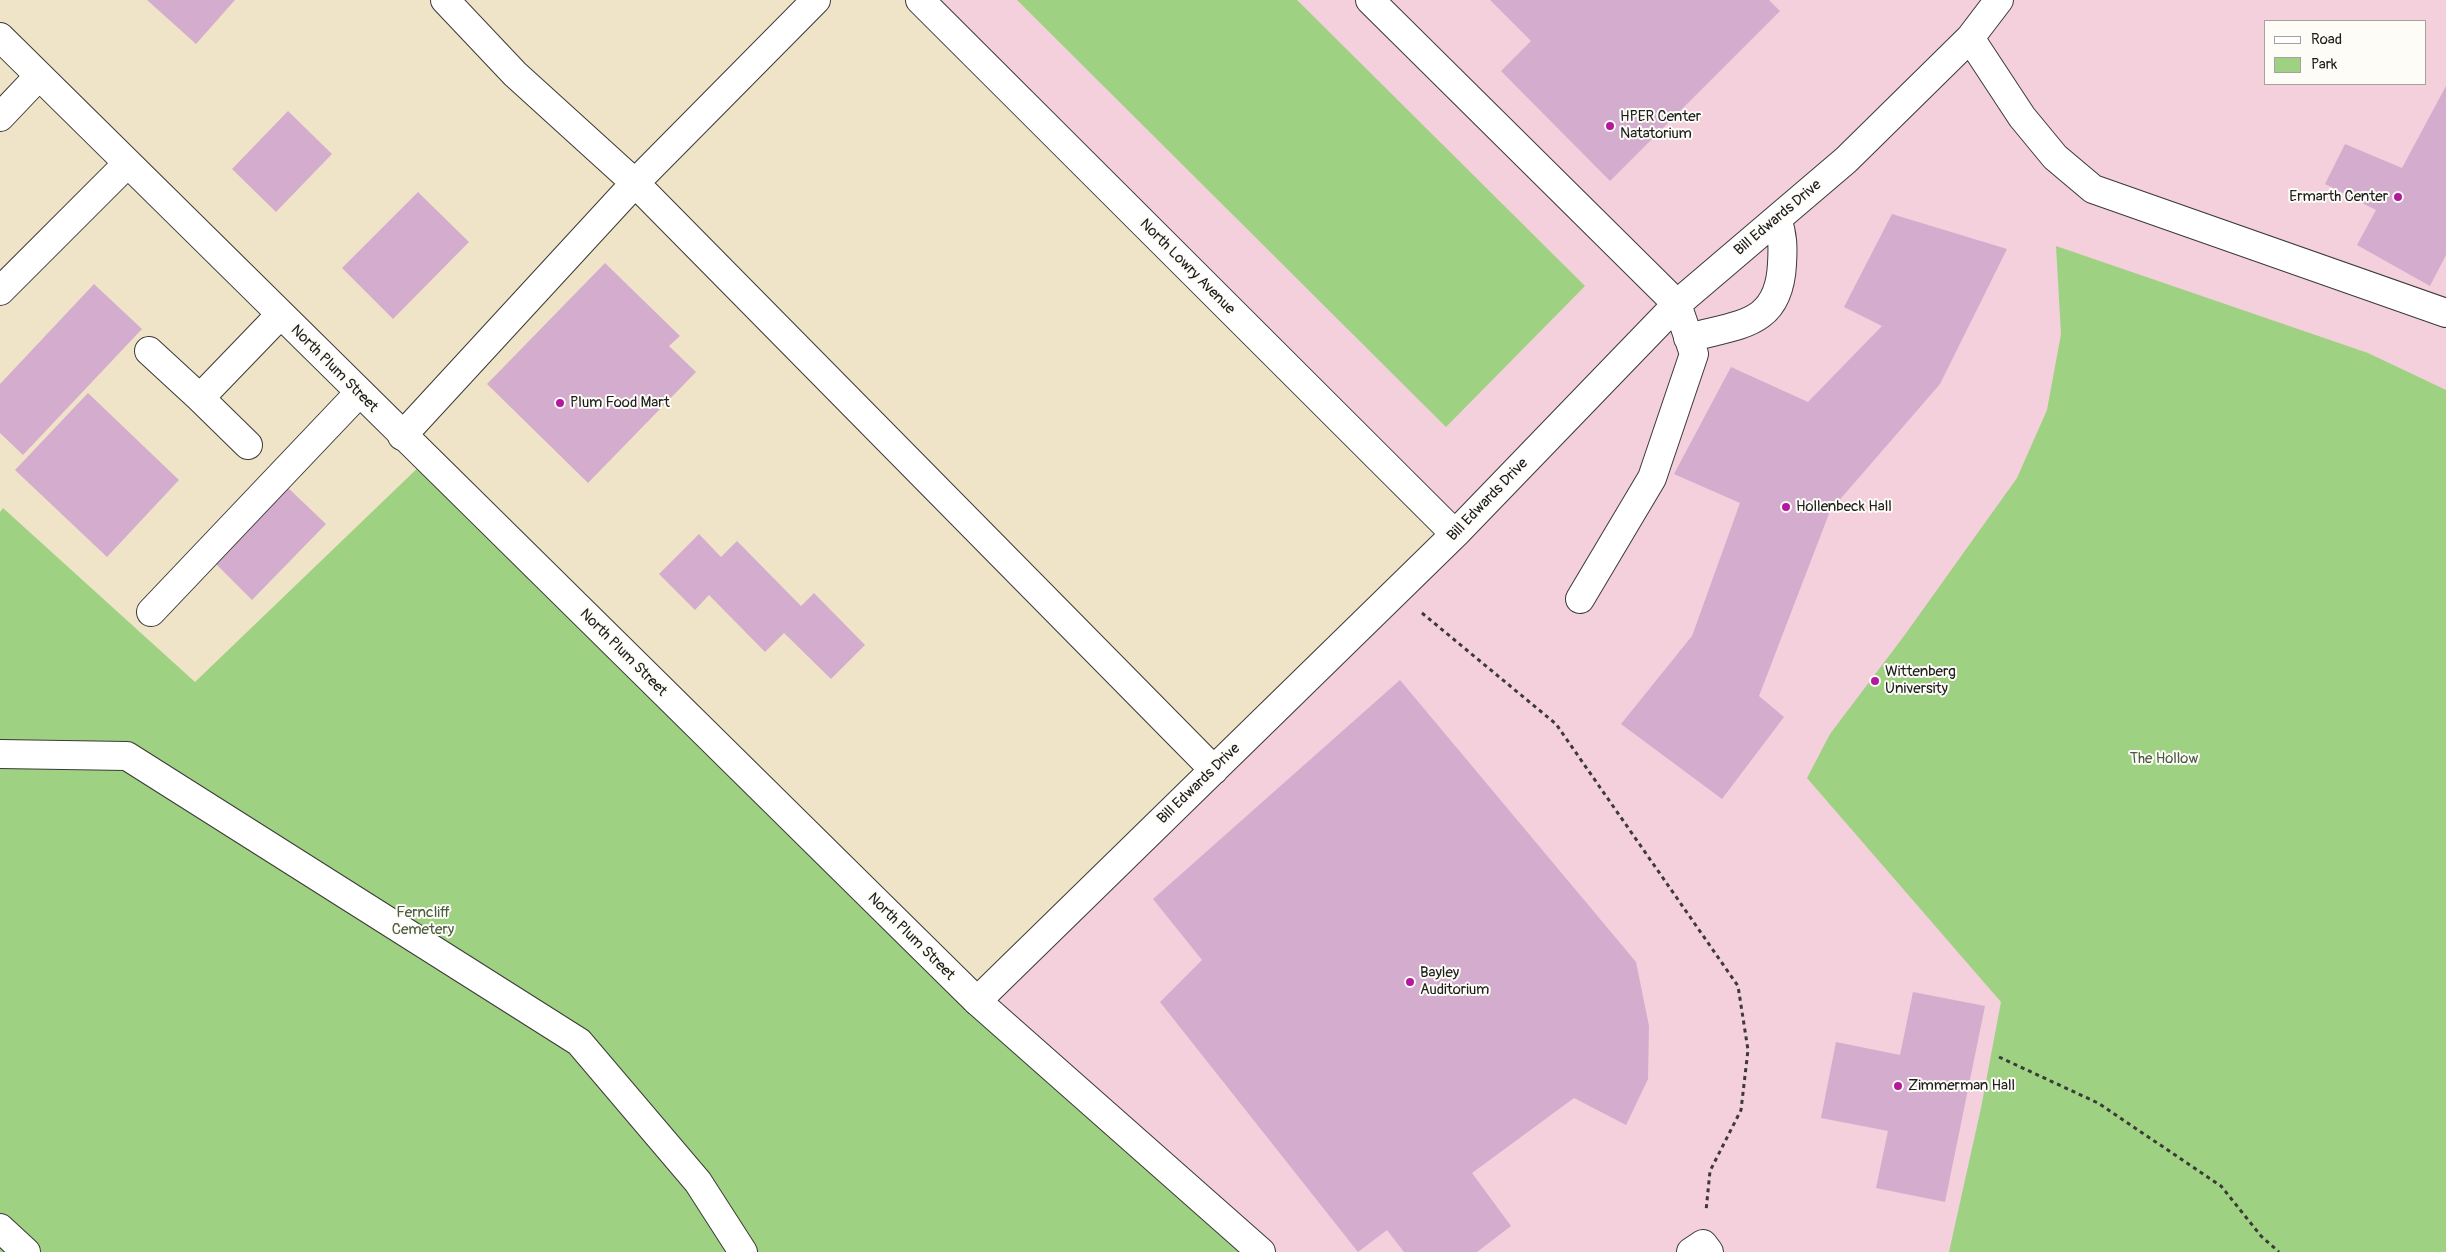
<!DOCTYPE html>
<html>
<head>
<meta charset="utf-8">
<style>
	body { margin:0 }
	#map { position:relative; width:2446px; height:1252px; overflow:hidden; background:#efe4c8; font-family:Pangolin,sans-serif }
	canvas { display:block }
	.legend { position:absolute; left:2264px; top:20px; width:162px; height:65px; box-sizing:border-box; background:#fdfcf7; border:1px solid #a3a29f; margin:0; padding:6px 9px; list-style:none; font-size:15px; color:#1c1c1c }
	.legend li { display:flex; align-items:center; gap:10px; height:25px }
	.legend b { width:25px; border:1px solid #a3a29f }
</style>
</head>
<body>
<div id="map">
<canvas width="2446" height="1252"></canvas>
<ul class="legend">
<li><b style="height:6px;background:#fff"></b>Road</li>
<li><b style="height:14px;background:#9ed282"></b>Park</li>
</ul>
</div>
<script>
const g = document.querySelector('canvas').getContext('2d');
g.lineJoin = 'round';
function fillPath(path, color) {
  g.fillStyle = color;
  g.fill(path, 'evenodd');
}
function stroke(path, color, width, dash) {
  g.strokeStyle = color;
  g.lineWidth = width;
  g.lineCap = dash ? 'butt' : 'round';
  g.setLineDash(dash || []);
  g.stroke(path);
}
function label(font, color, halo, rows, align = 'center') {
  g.font = font + ' Pangolin,sans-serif';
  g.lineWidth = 4;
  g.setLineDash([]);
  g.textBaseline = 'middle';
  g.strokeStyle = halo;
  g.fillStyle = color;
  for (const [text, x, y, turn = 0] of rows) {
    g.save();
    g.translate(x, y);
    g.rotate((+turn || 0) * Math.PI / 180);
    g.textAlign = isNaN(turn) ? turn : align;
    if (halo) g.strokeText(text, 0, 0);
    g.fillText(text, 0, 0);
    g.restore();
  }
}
fillPath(new Path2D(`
	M 915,0 L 2446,0 L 2446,1252 L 1261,1252 L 977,1001 L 1455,534 ZM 2265,21 L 2425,21 L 2425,84 L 2265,84 Z`), '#f4cfdc');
fillPath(new Path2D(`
	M 1017,0 L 1297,0 L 1585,286 L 1446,427 Z
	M 2056,246 L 2368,353 L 2446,390 L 2446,1252 L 1949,1252 L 1981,1108 L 2001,1002 L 1807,778 L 1830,734 L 1904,636 L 2017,478 L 2047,410 L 2061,334 Z
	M 426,460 L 1261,1252 L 0,1252 L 0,512 L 3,508 L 195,682 Z`), '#9ed282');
fillPath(new Path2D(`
	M 147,0 L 235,0 L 196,44 Z
	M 1490,0 L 1769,0 L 1780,11 L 1610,181 L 1501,71 L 1531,41 Z
	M 2446,86 L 2446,255 L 2430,286 L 2357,245 L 2376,210 L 2325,184 L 2345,144 L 2402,168 Z
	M 288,111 L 332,154 L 276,212 L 232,169 Z
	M 418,192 L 469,242 L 393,319 L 342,268 Z
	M 1892,214 L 2007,249 L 1940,384 L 1830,511 L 1759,696 L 1784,717 L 1722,799 L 1621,724 L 1692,636 L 1740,503 L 1674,474 L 1731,367 L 1808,402 L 1882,326 L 1844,307 Z
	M 605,263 L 680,336 L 669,346 L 696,372 L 588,483 L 487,384 Z
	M 94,284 L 142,329 L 23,455 L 0,433 L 0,384 Z
	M 88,393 L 179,480 L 107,557 L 15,470 Z
	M 284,484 L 326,524 L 252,600 L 211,559 Z
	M 699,534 L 721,557 L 737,541 L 801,606 L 814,593 L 865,645 L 831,679 L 784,633 L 765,652 L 709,595 L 695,610 L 659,574 Z
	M 1400,680 L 1636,962 L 1649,1026 L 1648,1079 L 1626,1125 L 1574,1098 L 1472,1173 L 1511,1226 L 1477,1252 L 1404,1252 L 1387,1230 L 1358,1252 L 1160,1002 L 1202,960 L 1153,899 Z
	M 1913,992 L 1985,1006 L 1945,1202 L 1876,1188 L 1888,1131 L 1821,1118 L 1836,1042 L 1900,1055 Z`), '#d4adce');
const minor = new Path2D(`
	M 445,0 L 515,74 L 635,183 L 1214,770
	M 920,0 L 1455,534
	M 1370,0 L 1677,304 L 1694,354 L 1652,478 L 1580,599
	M 1970,38 L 2022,117 L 2055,157 L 2093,189 L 2446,313
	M 0,117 L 39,76
	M 0,291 L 127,164
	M 1688,338 C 1738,324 1779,327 1782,264 C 1783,247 1783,235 1777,219
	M 149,351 L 200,398 L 280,315
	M 200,398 L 248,445
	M 402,436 L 635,183 L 816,0
	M 151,612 L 359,393
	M 0,754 L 127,756 L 579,1042 L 698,1182 L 743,1252
	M 977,1001 L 1455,534 L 1677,304 L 1846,160 L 1970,38 L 1999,0
	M 0,1228 L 26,1252
	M 1691,1252 L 1703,1244 L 1709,1252`);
const major = new Path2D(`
	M 0,37 L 977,1001 L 1261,1252`);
stroke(minor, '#3c3a36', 30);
stroke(major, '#3c3a36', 30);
stroke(new Path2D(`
	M 1422,613 L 1556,724 L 1738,986 L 1748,1050 L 1741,1110 L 1710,1171 L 1706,1211
	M 1999,1057 L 2098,1103 L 2221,1186 L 2261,1236 L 2279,1252`), '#3c3a36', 3, [4, 4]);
stroke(minor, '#fff', 28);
stroke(major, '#fff', 28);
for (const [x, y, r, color] of [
	[1610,126,5,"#b5179e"],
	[2398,197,5,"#b5179e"],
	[560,403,5,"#b5179e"],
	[1786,507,5,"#b5179e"],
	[1875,681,5,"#b5179e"],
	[1410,982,5,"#b5179e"],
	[1898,1086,5,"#b5179e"]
]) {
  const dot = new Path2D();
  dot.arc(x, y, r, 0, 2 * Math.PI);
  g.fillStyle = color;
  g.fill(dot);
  stroke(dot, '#fdfcf7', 2);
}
label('15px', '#1c1c1c', '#fdfcf7', [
	["HPER Center",1620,117],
	["Natatorium",1620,134],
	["Ermarth Center",2388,197,"right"],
	["Plum Food Mart",570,403],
	["Hollenbeck Hall",1796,507],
	["Wittenberg",1885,672],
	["University",1885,689],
	["Bayley",1420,973],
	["Auditorium",1420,990],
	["Zimmerman Hall",1908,1086]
], 'left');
label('15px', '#1c1c1c', '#fdfcf7', [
	["Bill Edwards Drive",1778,218,-40],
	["North Lowry Avenue",1187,267,45],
	["North Plum Street",334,369,45],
	["Bill Edwards Drive",1488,500,-46],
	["North Plum Street",623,653,45],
	["Bill Edwards Drive",1199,784,-44],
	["North Plum Street",911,937,45]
]);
label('15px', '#4a5c40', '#fdfcf7', [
	["The Hollow",2164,759],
	["Ferncliff",423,913],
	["Cemetery",423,930]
]);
</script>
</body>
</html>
